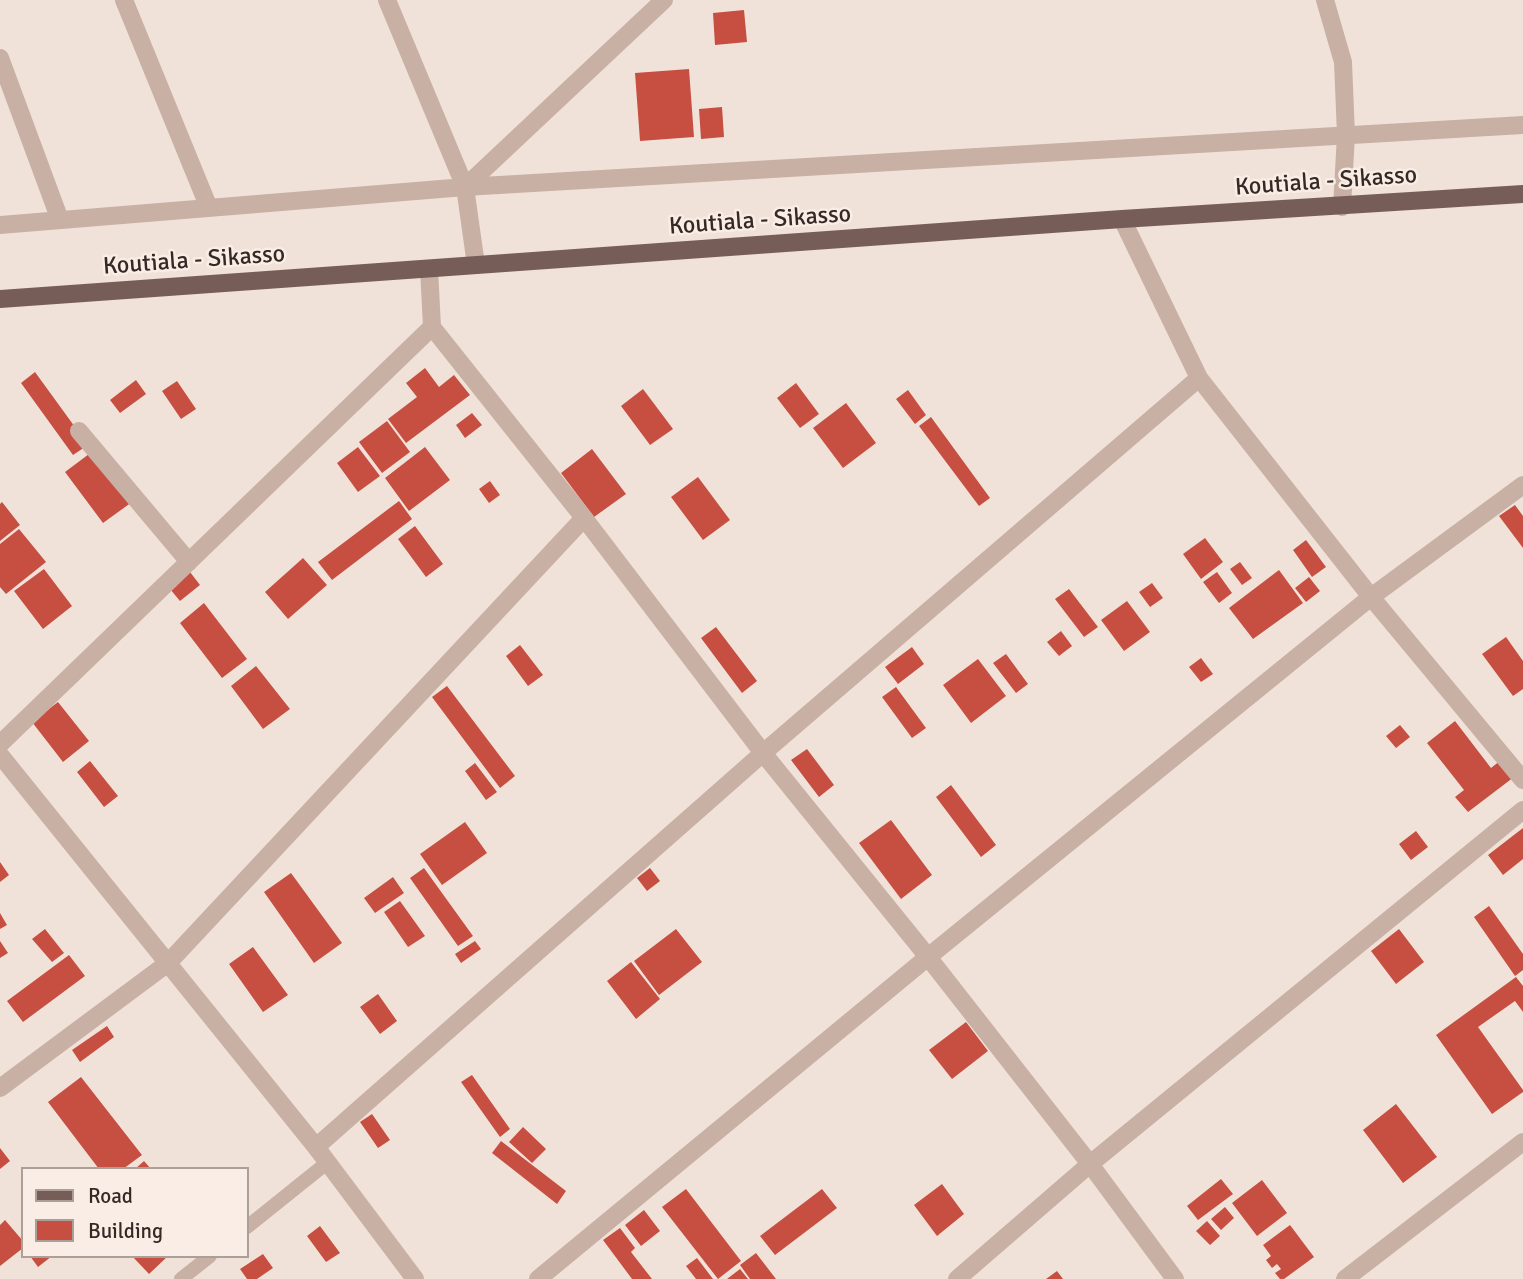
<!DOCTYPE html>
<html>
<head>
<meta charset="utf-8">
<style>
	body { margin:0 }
	#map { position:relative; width:1523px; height:1279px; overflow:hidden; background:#f1e2d9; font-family:Signika,sans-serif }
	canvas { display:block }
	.legend { position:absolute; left:21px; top:1167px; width:228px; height:91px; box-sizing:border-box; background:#f9ede5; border:2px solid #ab9f99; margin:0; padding:9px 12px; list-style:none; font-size:21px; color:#352926 }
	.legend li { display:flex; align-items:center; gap:14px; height:35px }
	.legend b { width:35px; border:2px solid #ab9f99 }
</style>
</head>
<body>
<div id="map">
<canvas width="1523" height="1279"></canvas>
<ul class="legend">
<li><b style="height:9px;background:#775d57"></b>Road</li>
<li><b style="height:19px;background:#c74f41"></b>Building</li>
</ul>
</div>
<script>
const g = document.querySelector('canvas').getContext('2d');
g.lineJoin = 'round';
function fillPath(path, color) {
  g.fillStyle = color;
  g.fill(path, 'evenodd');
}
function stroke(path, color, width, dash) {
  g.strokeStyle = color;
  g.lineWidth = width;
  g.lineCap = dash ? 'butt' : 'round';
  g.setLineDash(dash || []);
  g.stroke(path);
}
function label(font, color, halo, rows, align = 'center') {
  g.font = font + ' Signika,sans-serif';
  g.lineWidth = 5;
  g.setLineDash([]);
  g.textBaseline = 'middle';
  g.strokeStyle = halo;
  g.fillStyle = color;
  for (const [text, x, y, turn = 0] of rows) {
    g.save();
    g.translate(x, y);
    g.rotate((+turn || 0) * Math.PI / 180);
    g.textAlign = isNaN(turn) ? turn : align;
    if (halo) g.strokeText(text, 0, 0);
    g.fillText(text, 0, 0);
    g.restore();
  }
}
fillPath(new Path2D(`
	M 744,10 L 747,42 L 715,45 L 713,13 Z
	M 689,69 L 694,137 L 640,141 L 635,73 Z
	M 722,107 L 724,137 L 701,139 L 699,109 Z
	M 425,368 L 439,387 L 454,375 L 470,395 L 406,443 L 388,419 L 417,397 L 406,383 Z
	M 35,372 L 88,445 L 73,455 L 21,383 Z
	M 136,380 L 146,394 L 120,413 L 110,400 Z
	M 177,381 L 196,409 L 181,419 L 162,391 Z
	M 796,383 L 819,414 L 800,428 L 777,398 Z
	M 643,389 L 673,429 L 650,445 L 621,406 Z
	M 908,390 L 926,415 L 915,424 L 896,399 Z
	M 846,403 L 876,443 L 843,468 L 813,428 Z
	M 472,413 L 482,425 L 465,438 L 456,425 Z
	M 931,417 L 990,498 L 979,506 L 919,426 Z
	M 387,421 L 410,452 L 382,473 L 359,442 Z
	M 358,447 L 380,476 L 358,492 L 337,463 Z
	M 425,447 L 450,480 L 409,511 L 385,478 Z
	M 592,449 L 626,494 L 594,517 L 561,473 Z
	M 93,451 L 132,502 L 103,523 L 65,472 Z
	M 698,477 L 730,520 L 703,540 L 671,497 Z
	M 490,481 L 500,495 L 489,503 L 479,489 Z
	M 399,501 L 412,519 L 332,580 L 318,562 Z
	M 2,502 L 20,525 L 0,541 L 0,504 Z
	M 1515,505 L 1523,516 L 1523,548 L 1499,516 Z
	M 415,526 L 443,564 L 426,577 L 398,539 Z
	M 19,529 L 46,562 L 6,594 L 0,587 L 0,544 Z
	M 1205,538 L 1223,562 L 1201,579 L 1183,554 Z
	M 1306,540 L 1326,567 L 1312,577 L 1293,550 Z
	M 303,558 L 327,585 L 288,619 L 265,592 Z
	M 1240,562 L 1252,578 L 1242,585 L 1230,569 Z
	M 44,569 L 72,606 L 43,629 L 14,591 Z
	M 1279,570 L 1303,603 L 1253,639 L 1229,608 Z
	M 190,572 L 200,585 L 180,601 L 170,589 Z
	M 1217,572 L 1232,593 L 1219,603 L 1203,582 Z
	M 1309,577 L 1320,591 L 1306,602 L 1295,588 Z
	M 1152,583 L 1163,598 L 1150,607 L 1139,592 Z
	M 1069,589 L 1098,627 L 1084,637 L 1055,599 Z
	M 1127,601 L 1150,632 L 1124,651 L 1101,620 Z
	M 204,603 L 247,659 L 222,678 L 180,623 Z
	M 716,627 L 757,681 L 742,693 L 701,638 Z
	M 1061,631 L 1072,646 L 1059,656 L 1047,642 Z
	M 1506,637 L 1523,661 L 1523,689 L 1513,696 L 1482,654 Z
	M 520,645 L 543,675 L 528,686 L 506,656 Z
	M 912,647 L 924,664 L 898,684 L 885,667 Z
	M 1006,654 L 1028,684 L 1016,693 L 993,663 Z
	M 1201,658 L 1213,674 L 1201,682 L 1189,667 Z
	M 978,659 L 1006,696 L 971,723 L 943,685 Z
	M 256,666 L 290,709 L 263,729 L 231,686 Z
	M 447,686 L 515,776 L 500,788 L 432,697 Z
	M 896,687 L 926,728 L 912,738 L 882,697 Z
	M 58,702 L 89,741 L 63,762 L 32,722 Z
	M 1455,721 L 1491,768 L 1501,760 L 1514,777 L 1468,812 L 1455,797 L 1464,790 L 1427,743 Z
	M 1400,725 L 1410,737 L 1396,748 L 1386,736 Z
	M 807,749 L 834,785 L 819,797 L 791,760 Z
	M 90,761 L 118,796 L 104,807 L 77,772 Z
	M 475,763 L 497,792 L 486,800 L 465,771 Z
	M 951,785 L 996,845 L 981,857 L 936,797 Z
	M 891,820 L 932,875 L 901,899 L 859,843 Z
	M 465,822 L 487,853 L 442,885 L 420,854 Z
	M 1523,828 L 1523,859 L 1503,875 L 1488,855 Z
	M 1416,831 L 1428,847 L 1411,860 L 1399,844 Z
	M 0,862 L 9,875 L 0,882 Z
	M 424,868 L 473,936 L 458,946 L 410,878 Z
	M 650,868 L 660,881 L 647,891 L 637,878 Z
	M 291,873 L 342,943 L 314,963 L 264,892 Z
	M 393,877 L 404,893 L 375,913 L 364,898 Z
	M 400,901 L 425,936 L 408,947 L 384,912 Z
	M 1489,906 L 1523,954 L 1523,970 L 1515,976 L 1474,917 Z
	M 0,913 L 7,925 L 0,929 Z
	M 45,929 L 64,953 L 52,962 L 32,939 Z
	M 676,929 L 702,962 L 659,995 L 634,961 Z
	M 1399,929 L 1424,962 L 1396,984 L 1371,951 Z
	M 0,941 L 8,953 L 0,958 Z
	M 475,941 L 481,949 L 461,963 L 455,954 Z
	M 253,947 L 288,995 L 263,1012 L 229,964 Z
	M 69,955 L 85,976 L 23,1022 L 7,1001 Z
	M 631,962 L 660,999 L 636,1019 L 607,981 Z
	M 1516,977 L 1523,986 L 1523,1012 L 1515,1001 L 1478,1027 L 1523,1090 L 1523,1092 L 1492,1114 L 1436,1035 Z
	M 378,994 L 397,1021 L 380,1034 L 360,1007 Z
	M 966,1022 L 988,1051 L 952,1079 L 929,1050 Z
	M 107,1026 L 114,1037 L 80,1062 L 72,1050 Z
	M 472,1075 L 510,1129 L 500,1137 L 461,1082 Z
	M 81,1077 L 142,1155 L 123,1169 L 99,1169 L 48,1102 Z
	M 1396,1104 L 1437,1157 L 1403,1183 L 1363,1130 Z
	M 372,1114 L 390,1140 L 378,1148 L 360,1122 Z
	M 523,1127 L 546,1149 L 532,1163 L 509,1142 Z
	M 501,1141 L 566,1191 L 557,1204 L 492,1153 Z
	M 0,1148 L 10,1161 L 0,1169 Z
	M 144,1161 L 151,1169 L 135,1169 Z
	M 1221,1179 L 1233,1194 L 1198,1220 L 1187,1206 Z
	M 1262,1180 L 1287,1213 L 1257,1236 L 1232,1203 Z
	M 942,1184 L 964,1214 L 937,1236 L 914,1205 Z
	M 686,1189 L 741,1261 L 718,1279 L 662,1207 Z
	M 822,1189 L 837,1208 L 775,1255 L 760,1236 Z
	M 1225,1207 L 1234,1218 L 1221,1230 L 1211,1219 Z
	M 644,1210 L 660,1231 L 641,1246 L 625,1225 Z
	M 5,1220 L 23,1241 L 23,1248 L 0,1266 L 0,1225 Z
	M 1207,1221 L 1220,1236 L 1210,1245 L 1196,1231 Z
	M 1290,1225 L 1314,1257 L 1284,1279 L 1280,1279 L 1275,1273 L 1281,1269 L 1277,1264 L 1272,1268 L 1266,1260 L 1271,1256 L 1263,1245 Z
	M 320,1226 L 340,1253 L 326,1262 L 307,1236 Z
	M 620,1228 L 635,1248 L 631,1252 L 652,1279 L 632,1279 L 603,1240 Z
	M 756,1253 L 776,1279 L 750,1279 L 740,1265 Z
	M 263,1254 L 273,1268 L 257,1279 L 247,1279 L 240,1269 Z
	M 30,1256 L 52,1256 L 38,1267 Z
	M 132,1256 L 168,1256 L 149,1274 Z
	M 697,1258 L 713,1279 L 696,1279 L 686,1266 Z
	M 740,1269 L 748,1279 L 727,1279 Z
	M 1057,1271 L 1063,1279 L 1046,1279 Z`), '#c74f41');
stroke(new Path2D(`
	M 247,1227 L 328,1162
	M 181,1279 L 210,1256`), '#c9b0a5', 14);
stroke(new Path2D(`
	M 124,0 L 209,208
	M 387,0 L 465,187 L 476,265
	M 1325,0 L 1343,62 L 1346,135 L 1342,207
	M 0,58 L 60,220
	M 465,187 L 664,0
	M 1122,219 L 1199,378 L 1371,597 L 1523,780
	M 0,225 L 465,187 L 1523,125
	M 432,327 L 584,518 L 763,753 L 928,957 L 1090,1164 L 1175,1279
	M 79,431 L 189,562
	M 0,744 L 432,327 L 429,269
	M 0,755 L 316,1147 L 415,1279
	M 0,1088 L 168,963 L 584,518
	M 316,1147 L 763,753 L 1199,378
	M 538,1279 L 928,957 L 1371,597 L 1523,485
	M 957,1279 L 1090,1164 L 1523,810
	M 1345,1279 L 1523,1142`), '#c9b0a5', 18);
stroke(new Path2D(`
	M 0,299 L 1122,219 L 1523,194`), '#775d57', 18);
label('24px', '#352926', '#f9ede5', [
	["Koutiala - Sikasso",1326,182,-4],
	["Koutiala - Sikasso",760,221,-4],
	["Koutiala - Sikasso",194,261,-4]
]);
</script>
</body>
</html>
